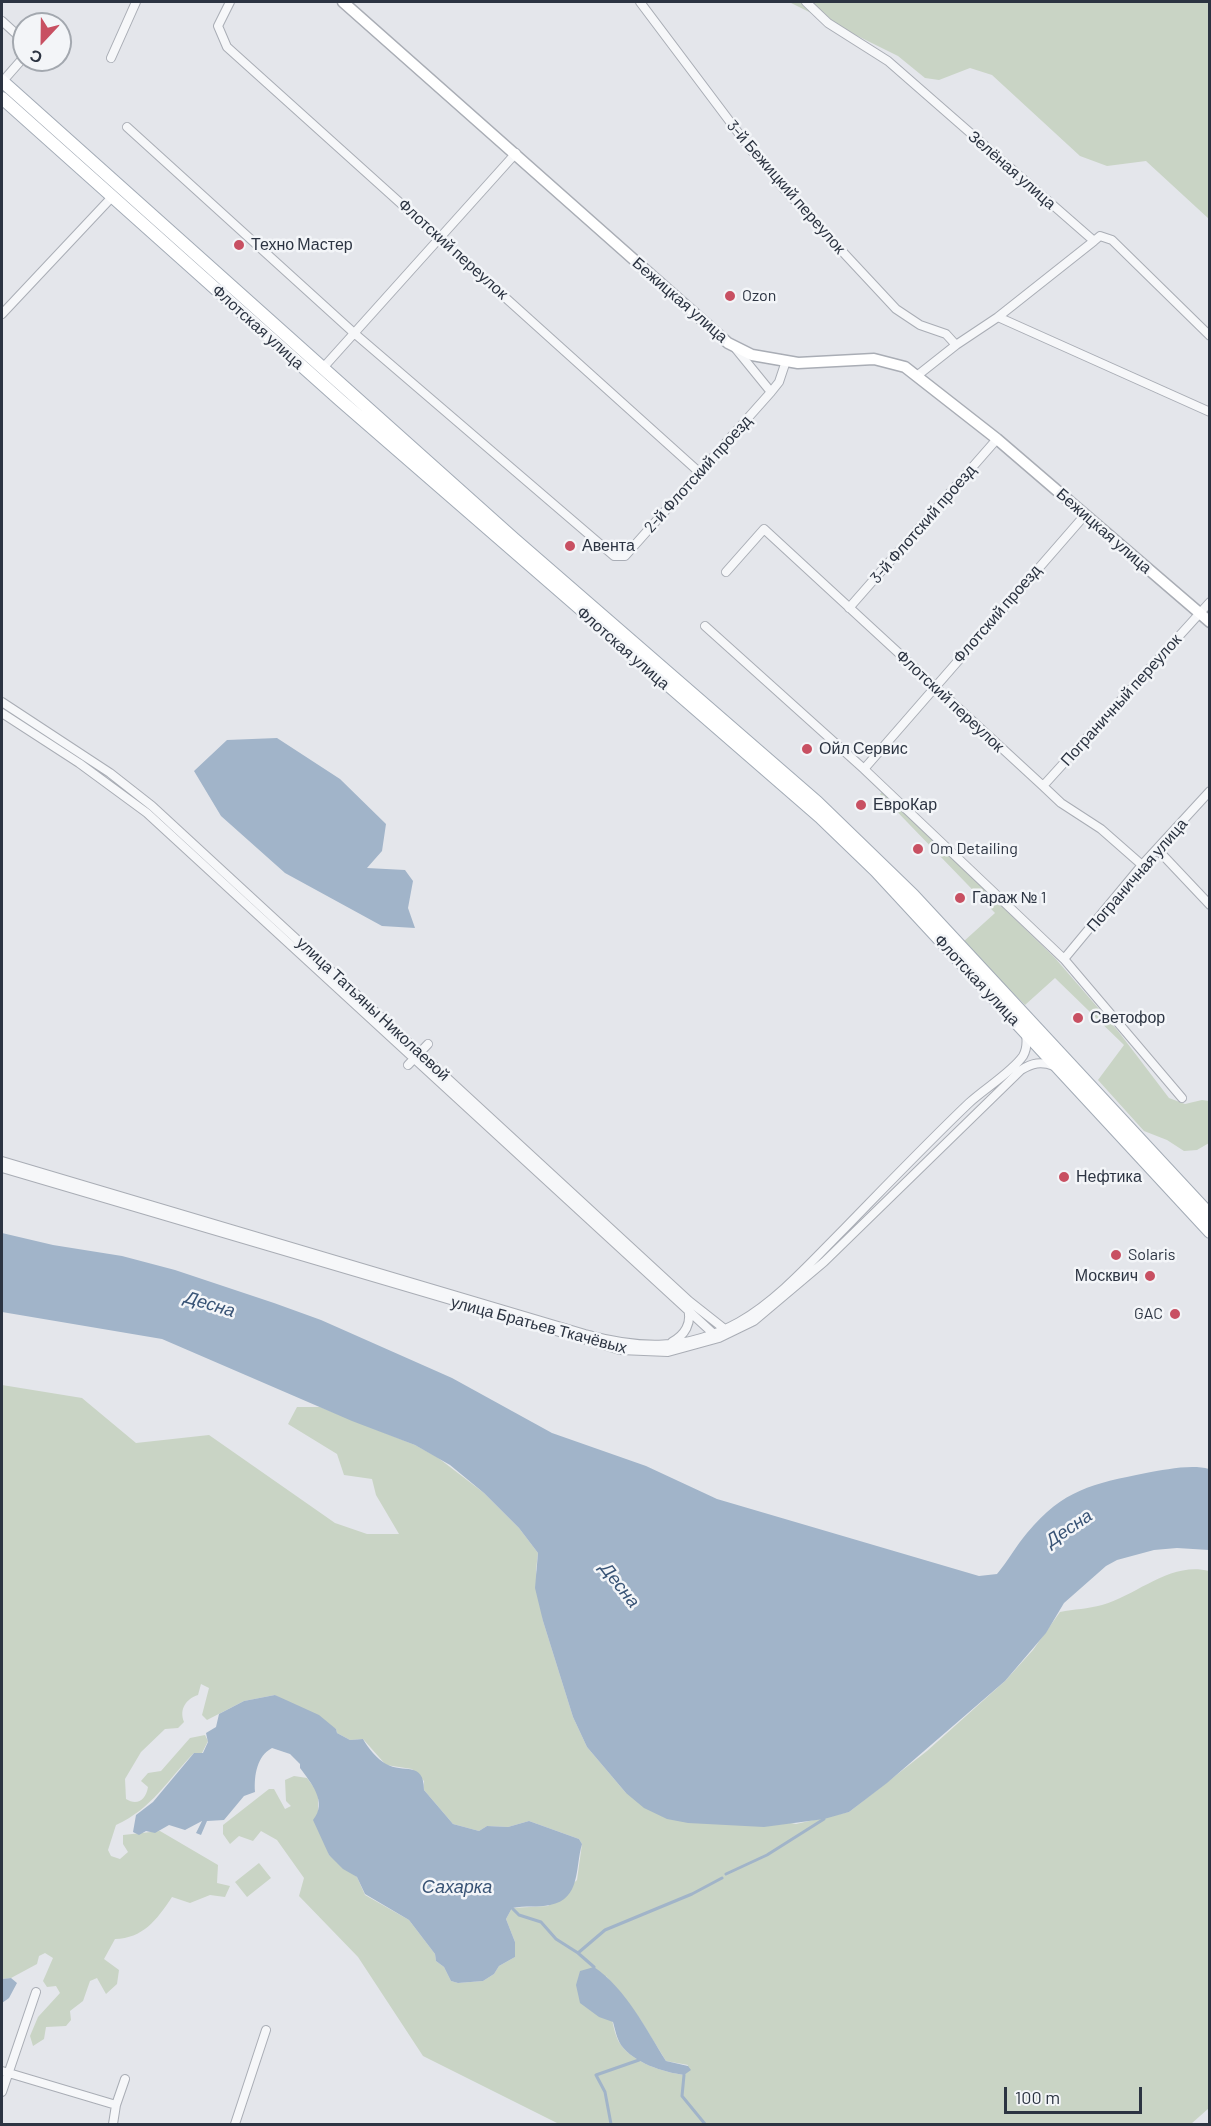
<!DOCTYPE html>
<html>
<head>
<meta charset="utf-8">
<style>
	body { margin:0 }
	#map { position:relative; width:1211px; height:2126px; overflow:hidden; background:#e4e6eb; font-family:Barlow,sans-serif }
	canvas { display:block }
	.frame { position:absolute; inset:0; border:3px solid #2c3442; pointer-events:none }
	.north { position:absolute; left:12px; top:12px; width:60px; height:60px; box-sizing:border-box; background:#f3f5f8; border:2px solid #a3a8af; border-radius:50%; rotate:202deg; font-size:16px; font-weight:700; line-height:24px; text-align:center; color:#2c3442 }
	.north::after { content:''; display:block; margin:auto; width:21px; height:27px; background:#c85062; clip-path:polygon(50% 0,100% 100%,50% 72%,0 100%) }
	.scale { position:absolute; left:1004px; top:2087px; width:138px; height:27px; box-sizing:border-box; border:3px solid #2c3442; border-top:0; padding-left:8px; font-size:18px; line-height:21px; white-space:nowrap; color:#2c3442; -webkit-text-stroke:4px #f3f5f8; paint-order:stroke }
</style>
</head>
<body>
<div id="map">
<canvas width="1211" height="2126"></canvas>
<div class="frame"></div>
<div class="north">С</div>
<div class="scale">100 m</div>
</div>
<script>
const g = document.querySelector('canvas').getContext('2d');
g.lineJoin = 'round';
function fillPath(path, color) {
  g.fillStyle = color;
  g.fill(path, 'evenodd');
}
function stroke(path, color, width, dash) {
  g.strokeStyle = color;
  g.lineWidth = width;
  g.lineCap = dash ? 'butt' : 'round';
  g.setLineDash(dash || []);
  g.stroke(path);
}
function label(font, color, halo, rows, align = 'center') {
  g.font = font + ' Barlow,sans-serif';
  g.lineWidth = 5;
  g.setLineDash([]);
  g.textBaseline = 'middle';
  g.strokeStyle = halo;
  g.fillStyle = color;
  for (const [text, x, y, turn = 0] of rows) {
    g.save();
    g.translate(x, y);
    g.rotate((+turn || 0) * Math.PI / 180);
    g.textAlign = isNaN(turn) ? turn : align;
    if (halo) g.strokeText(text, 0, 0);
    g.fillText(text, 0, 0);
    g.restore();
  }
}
fillPath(new Path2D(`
	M 789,2 L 1209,2 L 1209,219 L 1146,161 L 1107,166 L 1080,156 L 992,75 L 970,68 L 939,80 L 925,78 L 898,56 Z
	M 883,791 L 1055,958 L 1118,1031 L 1169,1098 L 1185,1104 L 1202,1100 L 1209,1101 L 1209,1143 L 1197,1150 L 1184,1151 L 1167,1140 L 1144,1131 L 1098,1080 L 1124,1045 L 1055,978 L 1025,1005 L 963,942 L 995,913 L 880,794 Z
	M 2,1385 L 82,1398 L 136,1443 L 209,1435 L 335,1523 L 367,1534 L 399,1534 L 376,1495 L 372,1479 L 344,1475 L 337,1454 L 288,1424 L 297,1407 L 320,1407 L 415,1445 L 437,1457 L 484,1493 L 519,1528 L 538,1553 L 536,1570 L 543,1621 L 573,1717 L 587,1747 L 626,1793 L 796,1824 L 849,1812 L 927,1751 L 1005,1681 L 1033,1650 L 1060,1612 C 1074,1609 1088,1609 1102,1605 C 1137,1595 1171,1561 1209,1571 L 1209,2108 L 1191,2124 L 559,2124 L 423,2056 L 358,1957 L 299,1896 L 304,1878 L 277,1840 L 261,1831 L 253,1841 L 239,1836 L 230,1844 L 223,1834 L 223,1825 L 269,1789 L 274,1789 L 285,1809 L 291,1806 L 286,1801 L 285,1780 L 294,1776 L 307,1778 L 318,1793 L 318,1815 L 329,1855 L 357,1877 L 365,1895 L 409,1920 L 435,1954 L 436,1961 L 444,1967 L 451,1981 L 458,1983 L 483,1981 L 494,1974 L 499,1966 L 515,1957 L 515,1942 L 506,1919 L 512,1908 L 548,1906 L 577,1880 L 582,1844 L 579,1839 L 529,1821 L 508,1827 L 487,1826 L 479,1831 L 453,1824 L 424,1790 L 424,1781 L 412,1769 L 386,1765 L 363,1739 L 350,1740 L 337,1733 L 336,1729 L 275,1695 L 244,1701 L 207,1720 L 202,1715 L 209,1688 L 201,1684 L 198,1695 C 186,1699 179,1709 184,1722 L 178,1728 L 165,1729 L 141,1752 L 125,1779 L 126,1799 C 137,1806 146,1800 148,1787 L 141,1781 L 148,1773 L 161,1771 L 190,1738 L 205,1735 L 208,1741 L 202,1753 L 194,1753 C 167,1780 153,1808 116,1825 L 108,1850 L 111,1856 L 120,1859 L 128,1852 L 123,1844 L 123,1835 L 160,1831 L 218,1865 L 217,1883 L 230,1886 L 225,1897 L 210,1895 L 190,1903 L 172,1897 C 156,1921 143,1938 115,1939 L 104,1959 L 119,1970 L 117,1984 L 106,1994 L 97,1978 L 90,1981 L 83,2001 L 70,2011 L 71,2020 L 66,2026 L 46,2027 L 44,2039 L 33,2046 L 30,2036 L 38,2017 L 60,1993 L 56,1986 L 47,1987 L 43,1981 L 53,1958 L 45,1953 L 39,1956 L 37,1964 L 11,1978 L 2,1979 ZM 606,1976 L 640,2019 L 666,2061 L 688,2065 L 684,2075 C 663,2072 634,2063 621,2045 C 611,2032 609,1993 606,1976 Z
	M 259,1863 L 271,1878 L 247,1897 L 235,1882 Z`), '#c9d4c5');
fillPath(new Path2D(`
	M 277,738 L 340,779 L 386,824 L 382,851 L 367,868 L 405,870 L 413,881 L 408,908 L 415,928 L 382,926 L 285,873 L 221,816 L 194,771 L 227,740 Z
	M 2,1233 L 53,1245 L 122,1256 L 175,1270 L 274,1303 L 321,1320 L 452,1378 L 552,1433 L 646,1466 L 717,1499 L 979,1576 L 997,1574 C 1008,1561 1016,1546 1027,1533 C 1064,1489 1092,1484 1146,1473 C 1164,1470 1191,1464 1209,1469 L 1209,1550 L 1177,1548 L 1154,1550 L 1117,1560 L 1106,1566 L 1064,1603 L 1046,1633 L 1005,1681 L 887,1783 L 849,1812 L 824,1819 L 764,1827 L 688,1823 L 667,1819 L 644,1808 L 626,1793 L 587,1747 L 573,1717 L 543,1621 L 535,1588 L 538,1553 L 519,1528 L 484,1493 L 450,1465 L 415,1445 L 352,1421 L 162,1339 L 2,1312 Z
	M 275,1695 L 319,1715 L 336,1729 L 337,1733 L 350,1740 L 363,1739 C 368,1748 377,1759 386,1764 C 403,1774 424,1760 424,1790 L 453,1824 L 479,1831 L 487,1826 L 508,1827 L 529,1821 L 579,1839 L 582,1844 C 575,1868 581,1899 550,1905 C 538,1908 525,1905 512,1908 L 506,1919 L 515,1942 L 515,1957 L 499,1966 L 494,1974 L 483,1981 L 458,1983 L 451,1981 L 444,1967 L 436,1961 L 435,1954 L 409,1920 L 365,1894 L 357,1877 L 343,1869 L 329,1855 L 313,1820 C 328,1802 311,1783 300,1768 L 300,1764 L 290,1754 L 272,1748 C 257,1756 254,1775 255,1792 L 244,1796 L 224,1820 L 207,1821 L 201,1835 L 196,1833 L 202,1821 L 185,1830 L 169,1825 L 155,1833 L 146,1831 L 139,1835 L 133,1832 L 136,1815 L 153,1802 L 194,1753 L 203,1753 L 208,1742 L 206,1733 L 216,1727 L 219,1714 L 244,1701 Z
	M 594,1967 C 626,1989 646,2029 666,2061 L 688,2066 L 691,2070 L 684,2075 C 663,2072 634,2063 621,2045 C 617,2039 615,2029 613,2022 L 599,2017 L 580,2003 L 576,1985 L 580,1971 Z
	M 11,1978 L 17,1983 L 9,1998 L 2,2003 L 2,1979 Z`), '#a1b4c9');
stroke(new Path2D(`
	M 726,1874 L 767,1855 L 824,1819
	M 512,1908 L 519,1915 L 541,1922 L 556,1939 L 578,1953 L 594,1967
	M 578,1953 L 605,1930 L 692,1894 L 722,1878
	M 684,2075 L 682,2096 L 705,2124
	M 611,2124 L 605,2092 L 596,2075 L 639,2060`), '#a1b4c9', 3);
const street = new Path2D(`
	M 230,2 L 218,26 L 227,47 L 699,472
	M 640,2 L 752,151 L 785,190 L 896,309 L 920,325 L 946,334 L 956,345
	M 806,2 L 828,23 L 888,61 L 1094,241 L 1100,236 L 1112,240 L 1210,336
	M 2,21 L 24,41
	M 111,58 L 136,2
	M 2,82 L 24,57
	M 127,127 L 354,333 L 614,556 L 625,556 L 771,392
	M 2,314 L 112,197
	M 998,317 L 1210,412
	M 736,349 L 771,392 L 779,382 L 786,361
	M 322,369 L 516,153
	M 918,375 L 956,345 L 998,317 L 1094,241
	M 726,572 L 764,529 L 1043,786 L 1061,803 L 1101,829 L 1142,865
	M 849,608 L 997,439
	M 705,626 L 864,769 L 1064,959 L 1182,1098
	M 2,702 L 110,773 L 152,806 L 689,1301 L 727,1331
	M 2,713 L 79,763 L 147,813 L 716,1336
	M 864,769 L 1085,515
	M 1043,786 L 1210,602
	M 1158,850 L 1210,905
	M 1064,959 L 1142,865 L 1210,791
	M 408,1065 L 428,1044
	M 2,1161 L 585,1334 C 640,1349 687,1351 739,1322 C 778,1300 812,1261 844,1229 C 885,1187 926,1144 969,1103 C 984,1089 1012,1072 1023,1056 C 1027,1049 1027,1041 1026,1034
	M 2,1168 L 583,1339 L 620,1350 L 668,1352 L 719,1338 L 754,1321 L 824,1262 L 1021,1070 C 1032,1063 1041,1061 1054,1066
	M 672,1342 C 685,1335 692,1323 688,1309
	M 2,2071 L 116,2105
	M 2,2092 L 36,1992
	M 113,2124 L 116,2105 L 125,2079
	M 235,2124 L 266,2030`);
const secondary = new Path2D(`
	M 343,2 L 728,343 L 752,355 L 798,363 L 874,359 L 905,367 L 997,439 L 1210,622`);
const primary = new Path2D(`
	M 2,81 L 514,539 L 817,802 L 913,895 L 1210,1215
	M 2,98 L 340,400 L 820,817 L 876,871 L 1210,1232`);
stroke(street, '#a9adb5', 10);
stroke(secondary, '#a9adb5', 13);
stroke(primary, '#a3abb6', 14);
stroke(street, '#f6f7f9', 8);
stroke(secondary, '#fff', 10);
stroke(primary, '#fff', 12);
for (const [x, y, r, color] of [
	[239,245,6,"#c85062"],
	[730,296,6,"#c85062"],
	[570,546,6,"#c85062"],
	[807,749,6,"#c85062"],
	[861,805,6,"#c85062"],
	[918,849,6,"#c85062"],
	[960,898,6,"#c85062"],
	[1078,1018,6,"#c85062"],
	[1064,1177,6,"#c85062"],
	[1116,1255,6,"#c85062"],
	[1150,1276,6,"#c85062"],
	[1175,1314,6,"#c85062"]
]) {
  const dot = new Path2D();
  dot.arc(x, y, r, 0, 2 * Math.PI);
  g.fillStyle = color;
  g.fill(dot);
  stroke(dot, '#f3f5f8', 2);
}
label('16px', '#2c3442', '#f3f5f8', [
	["Зелёная улица",1012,170,41],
	["3-й Бежицкий переулок",786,187,49],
	["Флотский переулок",453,249,42],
	["Бежицкая улица",680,300,41],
	["Флотская улица",258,327,42],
	["2-й Флотский проезд",698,474,-48],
	["3-й Флотский проезд",923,524,-49],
	["Бежицкая улица",1104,531,41],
	["Флотский проезд",997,614,-49],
	["Флотская улица",623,648,41],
	["Пограничный переулок",1121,700,-48],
	["Флотский переулок",950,701,43],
	["Пограничная улица",1137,875,-49],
	["Флотская улица",977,980,47],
	["улица Татьяны Николаевой",373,1009,43],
	["улица Братьев Ткачёвых",539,1325,15]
]);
label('16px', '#2c3442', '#f3f5f8', [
	["Техно Мастер",251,245],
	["Ozon",742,296],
	["Авента",582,546],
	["Ойл Сервис",819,749],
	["ЕвроКар",873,805],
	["Om Detailing",930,849],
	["Гараж № 1",972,898],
	["Светофор",1090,1018],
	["Нефтика",1076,1177],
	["Solaris",1128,1255],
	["Москвич",1138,1276,"right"],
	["GAC",1163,1314,"right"]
], 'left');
label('italic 18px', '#385375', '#f3f5f8', [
	["Десна",210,1304,17],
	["Десна",1069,1528,-34],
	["Десна",620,1585,52],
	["Сахарка",457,1887]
]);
</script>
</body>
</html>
